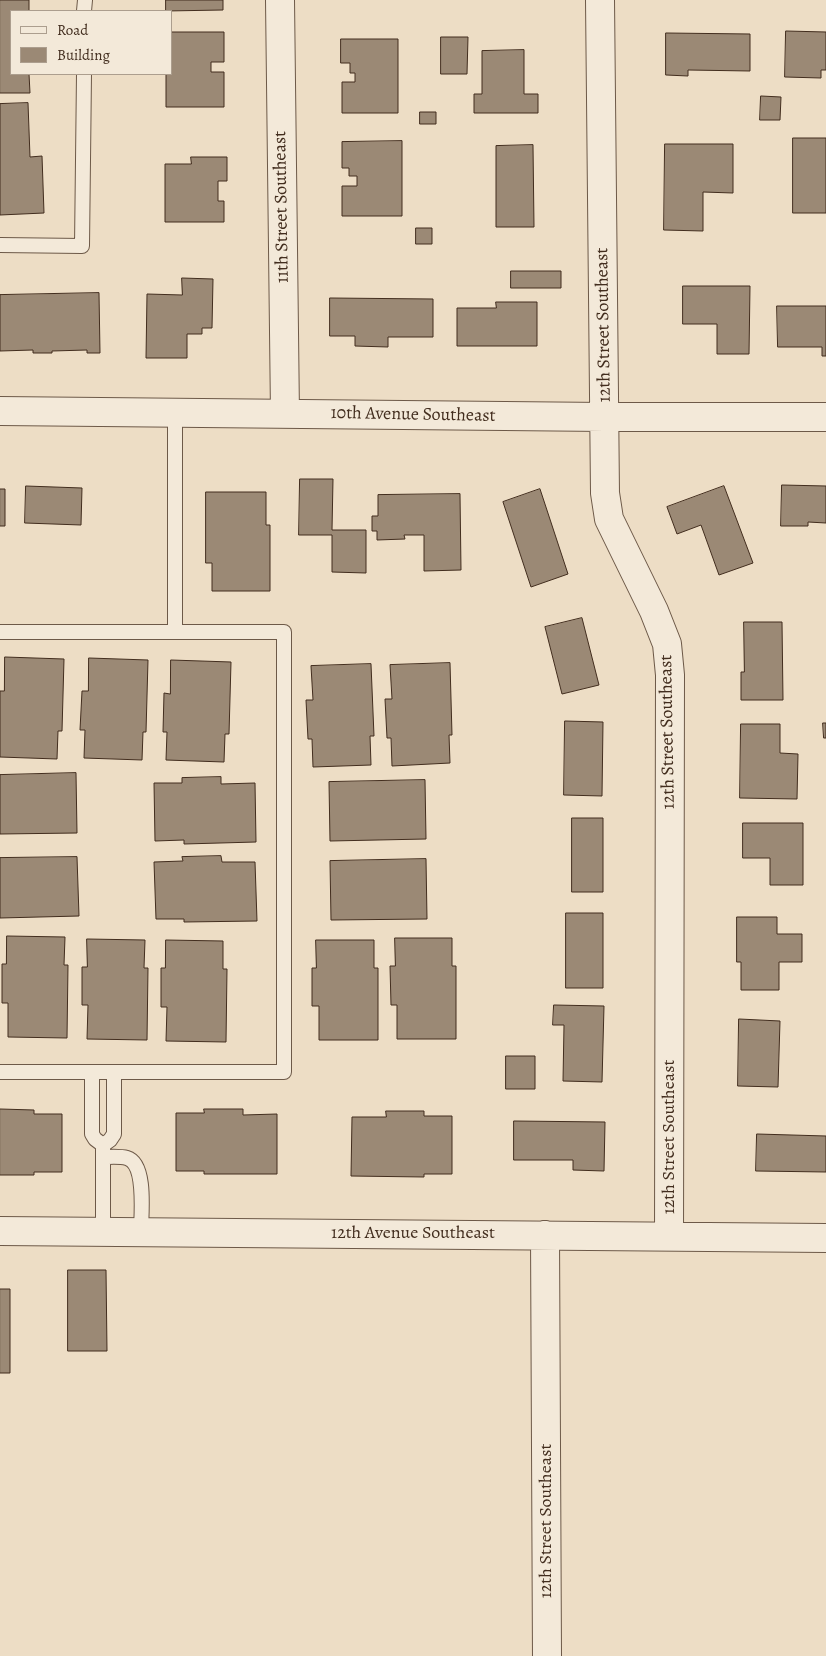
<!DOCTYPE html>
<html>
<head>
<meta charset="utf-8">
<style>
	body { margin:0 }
	#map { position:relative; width:826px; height:1656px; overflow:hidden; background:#edddc5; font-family:Alegreya,serif }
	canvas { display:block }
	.legend { position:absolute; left:10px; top:10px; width:162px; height:65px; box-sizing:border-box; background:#f3e9d9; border:1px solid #ac9e8e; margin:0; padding:6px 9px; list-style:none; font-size:15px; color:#422d1e }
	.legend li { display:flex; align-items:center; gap:10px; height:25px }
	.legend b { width:25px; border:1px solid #ac9e8e }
</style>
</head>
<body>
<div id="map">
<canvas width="826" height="1656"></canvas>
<ul class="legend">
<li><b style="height:6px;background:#f3e9d9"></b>Road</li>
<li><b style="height:14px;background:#9b8975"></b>Building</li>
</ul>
</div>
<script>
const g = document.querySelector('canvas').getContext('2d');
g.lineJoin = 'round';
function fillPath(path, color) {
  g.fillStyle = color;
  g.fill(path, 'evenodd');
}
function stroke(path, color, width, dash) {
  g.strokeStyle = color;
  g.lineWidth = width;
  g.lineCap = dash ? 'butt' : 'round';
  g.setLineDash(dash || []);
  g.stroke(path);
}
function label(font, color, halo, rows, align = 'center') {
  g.font = font + ' Alegreya,serif';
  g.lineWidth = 4;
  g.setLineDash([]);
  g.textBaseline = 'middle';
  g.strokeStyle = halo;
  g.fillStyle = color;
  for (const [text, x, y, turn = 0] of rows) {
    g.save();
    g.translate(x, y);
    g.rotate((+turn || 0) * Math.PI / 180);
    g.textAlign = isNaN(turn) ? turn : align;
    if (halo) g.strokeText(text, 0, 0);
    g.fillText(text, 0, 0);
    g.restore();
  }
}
const building = new Path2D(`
	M 0,0 L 29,0 L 29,11 L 11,11 L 11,74 L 29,74 L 30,93 L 0,93 Z
	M 166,0 L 223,0 L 223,10 L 166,11 Z
	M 786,31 L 826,32 L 826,70 L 821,70 L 821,78 L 785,77 Z
	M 171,32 L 224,32 L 224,62 L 211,62 L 211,72 L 224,72 L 224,107 L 166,107 L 166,74 L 171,74 Z
	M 666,33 L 750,34 L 750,71 L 688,70 L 688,76 L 666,75 Z
	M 441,37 L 468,37 L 467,74 L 441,74 Z
	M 341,39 L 398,39 L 398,113 L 342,113 L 342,82 L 355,82 L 355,73 L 350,73 L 350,63 L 341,63 Z
	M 524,50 L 524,94 L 538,94 L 538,113 L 474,113 L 474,94 L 482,94 L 482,51 Z
	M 761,96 L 781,97 L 780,120 L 760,120 Z
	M 28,103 L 30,157 L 42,156 L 44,213 L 0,215 L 0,104 Z
	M 420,112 L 436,112 L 436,124 L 420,124 Z
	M 793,138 L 826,138 L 826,213 L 793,213 Z
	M 402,141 L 402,216 L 342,216 L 342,186 L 357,186 L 357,176 L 349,176 L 349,168 L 342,168 L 342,142 Z
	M 665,144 L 733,144 L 733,193 L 703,192 L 703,231 L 664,230 Z
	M 533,145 L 534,227 L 496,227 L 496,146 Z
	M 191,157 L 227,157 L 227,181 L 218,181 L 218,201 L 224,201 L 224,222 L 165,222 L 165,164 L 191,164 Z
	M 416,228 L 432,228 L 432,244 L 416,244 Z
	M 511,271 L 561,271 L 561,288 L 511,288 Z
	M 182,278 L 213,279 L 212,328 L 202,328 L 202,334 L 187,334 L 187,358 L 146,358 L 147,294 L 182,295 Z
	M 683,286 L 750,286 L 749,354 L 717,354 L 717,324 L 683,324 Z
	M 99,293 L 100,353 L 87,353 L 87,350 L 52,351 L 52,353 L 33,353 L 33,350 L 0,351 L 0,295 Z
	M 330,298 L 433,299 L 433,337 L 388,337 L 388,347 L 355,346 L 355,336 L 330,336 Z
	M 496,302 L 537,302 L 537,346 L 457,346 L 457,308 L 496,308 Z
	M 777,306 L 826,306 L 826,356 L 822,356 L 822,347 L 778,347 Z
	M 300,479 L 333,479 L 332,530 L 366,530 L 366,573 L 332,572 L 332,535 L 299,535 Z
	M 782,485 L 826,486 L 826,523 L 808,522 L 808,526 L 781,526 Z
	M 26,486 L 82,488 L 81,525 L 25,523 Z
	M 724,486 L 753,563 L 719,575 L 701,525 L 677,534 L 667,507 Z
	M 0,489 L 5,489 L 5,526 L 0,526 Z
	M 540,489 L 568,574 L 531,587 L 503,502 Z
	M 206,492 L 266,492 L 266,525 L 270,525 L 270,591 L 212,591 L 212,563 L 206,563 Z
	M 460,494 L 461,570 L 424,571 L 424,535 L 404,535 L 405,539 L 377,540 L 377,531 L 372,531 L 372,516 L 378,516 L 378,495 Z
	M 582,618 L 599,685 L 562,694 L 545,627 Z
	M 744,622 L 782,622 L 783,700 L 741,700 L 741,672 L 744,672 Z
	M 5,657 L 64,659 L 62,731 L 58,731 L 57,759 L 0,757 L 0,691 L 4,691 Z
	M 89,658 L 148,660 L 146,732 L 143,732 L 142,760 L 84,758 L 85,730 L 80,730 L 82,691 L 88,691 Z
	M 171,660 L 231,662 L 229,734 L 225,734 L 224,762 L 166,760 L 167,732 L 163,732 L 164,693 L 170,694 Z
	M 450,663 L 452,735 L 449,735 L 450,763 L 392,766 L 391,738 L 387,738 L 385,699 L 392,699 L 390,665 Z
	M 371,664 L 374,736 L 370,736 L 371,765 L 313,767 L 312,739 L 308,739 L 306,700 L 313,700 L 311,666 Z
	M 565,721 L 603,722 L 602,796 L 564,795 Z
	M 823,723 L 826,723 L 826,738 L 824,738 Z
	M 741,724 L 780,724 L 780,753 L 798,754 L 797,799 L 740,798 Z
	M 76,773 L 77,833 L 0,834 L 0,775 Z
	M 221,777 L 221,784 L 255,783 L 256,842 L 184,844 L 184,840 L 155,841 L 154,783 L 182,783 L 182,778 Z
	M 425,780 L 426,839 L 330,841 L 329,782 Z
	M 572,818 L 603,818 L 603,892 L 572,892 Z
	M 743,823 L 803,823 L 803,885 L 770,885 L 770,858 L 743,858 Z
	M 221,856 L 222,862 L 255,862 L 257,921 L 184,922 L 184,919 L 156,919 L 154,862 L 183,861 L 182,857 Z
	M 77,857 L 79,916 L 0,918 L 0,858 Z
	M 426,859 L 427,919 L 331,920 L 330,861 Z
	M 566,913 L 603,913 L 603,988 L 566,988 Z
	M 737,917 L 777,917 L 777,934 L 802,934 L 802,962 L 779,962 L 779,990 L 741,990 L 741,962 L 737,962 Z
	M 7,936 L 65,937 L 64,965 L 68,965 L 67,1038 L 8,1037 L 8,1003 L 2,1003 L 2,964 L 6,964 Z
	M 395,938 L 452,938 L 452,966 L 456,966 L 456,1039 L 397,1039 L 397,1005 L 391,1005 L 390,966 L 395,966 Z
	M 87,939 L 145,940 L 144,968 L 148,968 L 147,1040 L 87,1039 L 88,1005 L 82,1005 L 82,967 L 87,967 Z
	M 166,940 L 223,941 L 223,969 L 227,969 L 226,1042 L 166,1041 L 167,1007 L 161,1007 L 161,968 L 165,968 Z
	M 316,940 L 374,940 L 374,968 L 378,968 L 378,1040 L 319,1040 L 319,1006 L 312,1006 L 312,968 L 316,968 Z
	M 554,1005 L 604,1006 L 602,1082 L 563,1081 L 564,1025 L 553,1025 Z
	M 739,1019 L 780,1021 L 778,1087 L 738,1086 Z
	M 506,1056 L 535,1056 L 535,1089 L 506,1089 Z
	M 0,1109 L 34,1110 L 34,1114 L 62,1114 L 62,1172 L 34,1172 L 34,1175 L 0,1175 Z
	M 204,1109 L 243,1109 L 243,1115 L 277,1114 L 277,1174 L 204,1174 L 204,1171 L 176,1171 L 176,1113 L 204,1113 Z
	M 386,1111 L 424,1111 L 424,1116 L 452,1116 L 452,1174 L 424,1174 L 424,1177 L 351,1176 L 352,1117 L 386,1117 Z
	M 514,1121 L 605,1122 L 604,1171 L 573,1170 L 573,1160 L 514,1160 Z
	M 757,1134 L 826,1136 L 826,1172 L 756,1171 Z
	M 68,1270 L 106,1270 L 107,1351 L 68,1351 Z
	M 0,1289 L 10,1289 L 10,1373 L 0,1373 Z`);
fillPath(building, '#9b8975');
stroke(building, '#422d1e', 1);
const lane = new Path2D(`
	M 84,11 L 85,0
	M 0,245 L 82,246 L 84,74
	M 175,413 L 175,632
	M 0,632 L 284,632 L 284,1072 L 0,1072
	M 92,1072 L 92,1134 L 95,1139 L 103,1145
	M 103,1145 L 103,1231
	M 103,1145 L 110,1140 L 114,1134 L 114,1072
	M 103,1157 C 110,1157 120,1156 127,1158 C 147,1164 141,1215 141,1232`);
const street = new Path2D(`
	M 280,0 L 285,414
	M 600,0 L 605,493 L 609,519 L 654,611 L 667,644 L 670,675 L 669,1236
	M 0,411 L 605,417 L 826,417
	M 0,1231 L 826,1238
	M 545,1235 L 547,1656`);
stroke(lane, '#6d5948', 16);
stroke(street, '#6d5948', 30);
stroke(lane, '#f3e9d9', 14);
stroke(street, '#f3e9d9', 28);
label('18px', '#422d1e', '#f3e9d9', [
	["11th Street Southeast",282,207,-91],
	["12th Street Southeast",604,325,-91],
	["10th Avenue Southeast",413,415,1],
	["12th Street Southeast",668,732,-91],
	["12th Street Southeast",670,1137,-90],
	["12th Avenue Southeast",413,1234],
	["12th Street Southeast",547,1521,-90]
]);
</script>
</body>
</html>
